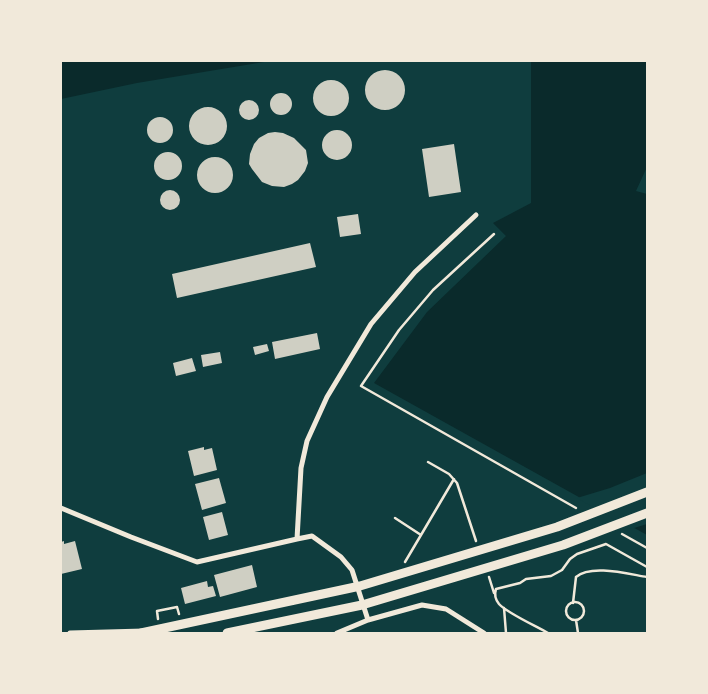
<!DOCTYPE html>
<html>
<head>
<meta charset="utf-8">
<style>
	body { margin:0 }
	#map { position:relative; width:708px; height:694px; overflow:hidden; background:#0f3d3e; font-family:Roboto,sans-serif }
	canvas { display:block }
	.frame { position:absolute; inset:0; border:62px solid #f1e9da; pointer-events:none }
</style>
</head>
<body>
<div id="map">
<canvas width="708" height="694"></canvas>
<div class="frame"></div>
</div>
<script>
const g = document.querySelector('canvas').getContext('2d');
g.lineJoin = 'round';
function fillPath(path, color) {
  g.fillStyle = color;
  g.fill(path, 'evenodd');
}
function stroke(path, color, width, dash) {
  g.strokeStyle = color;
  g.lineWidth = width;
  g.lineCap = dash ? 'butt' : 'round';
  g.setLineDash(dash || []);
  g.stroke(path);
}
fillPath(new Path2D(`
	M 61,61 L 270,61 L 137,83 L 61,99 Z
	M 531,61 L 647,61 L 647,167 L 636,191 L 647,194 L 647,535 L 374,383 L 427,312 L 506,236 L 493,223 L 531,203 Z`), '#0a2a2b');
fillPath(new Path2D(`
	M 647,473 L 647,524 L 631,529 L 577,498 L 610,488 Z`), '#0f3d3e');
fillPath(new Path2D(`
	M365 90a20 20 0 1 1 40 0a20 20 0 1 1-40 0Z
	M313 98a18 18 0 1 1 36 0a18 18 0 1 1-36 0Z
	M270 104a11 11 0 1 1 22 0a11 11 0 1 1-22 0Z
	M239 110a10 10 0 1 1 20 0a10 10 0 1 1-20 0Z
	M189 126a19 19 0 1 1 38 0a19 19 0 1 1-38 0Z
	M147 130a13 13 0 1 1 26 0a13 13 0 1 1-26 0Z
	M322 145a15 15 0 1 1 30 0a15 15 0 1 1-30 0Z
	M 275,132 L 283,133 L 294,138 L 306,150 L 308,163 L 305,171 L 298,180 L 292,184 L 284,187 L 272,186 L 262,182 L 252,169 L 249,164 L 250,154 L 254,144 L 259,138 L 268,133 Z
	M 454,144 L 461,192 L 429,197 L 422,149 Z
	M154 166a14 14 0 1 1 28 0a14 14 0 1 1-28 0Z
	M197 175a18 18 0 1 1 36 0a18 18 0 1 1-36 0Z
	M160 200a10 10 0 1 1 20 0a10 10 0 1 1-20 0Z
	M 358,214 L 361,234 L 340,237 L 337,217 Z
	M 310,243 L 316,267 L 177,298 L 172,274 Z
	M 317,333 L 320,349 L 275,359 L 272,342 Z
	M 267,344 L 269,351 L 255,355 L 253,347 Z
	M 220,352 L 222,363 L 203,367 L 201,355 Z
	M 192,358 L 196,371 L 176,376 L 173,363 Z
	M 204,447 L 204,450 L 212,448 L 217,470 L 194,476 L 188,451 Z
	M 219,478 L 226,503 L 202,510 L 195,484 Z
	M 222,512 L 228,535 L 209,540 L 203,517 Z
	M 64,541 L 64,544 L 75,541 L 82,569 L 61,574 L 61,542 Z
	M 252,565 L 257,587 L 220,597 L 214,575 Z
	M 207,581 L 208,587 L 213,586 L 216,596 L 185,604 L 181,588 Z`), '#cfcfc3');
stroke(new Path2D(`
	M 494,234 L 433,290 L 399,330 L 361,386 L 576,508
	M 428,462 L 449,474 L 457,483 L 476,541
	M 395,518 L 421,535 L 454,479
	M 622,534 L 647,548
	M 405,562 L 421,535
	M 489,577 L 494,593
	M566 611a9 9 0 1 1 18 0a9 9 0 1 1-18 0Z
	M 573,603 L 576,577 C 591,564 628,574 647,577
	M 504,608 L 506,633
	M 158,619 L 157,611 L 177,607 L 179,614
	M 576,620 L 578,633
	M 548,633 C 536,626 507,613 499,604 C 495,599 494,595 496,589 L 520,583 L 526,579 L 551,576 L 562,570 L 570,559 L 577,554 L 606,544 L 647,567`), '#f1e9da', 2.5);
stroke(new Path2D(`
	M 61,508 L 131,537 L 197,562 L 297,539
	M 368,620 L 352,570 L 341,557 L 312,536 L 297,539 L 301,468 L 307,441 L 327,397 L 371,324 L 415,272 L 476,215
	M 70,633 L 144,631
	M 337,633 L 368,620 L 422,605 L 446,609 L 484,633`), '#f1e9da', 5);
stroke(new Path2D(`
	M 141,633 L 360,586 L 557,527 L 647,492
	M 227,633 L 362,605 L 563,545 L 647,513`), '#f1e9da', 9);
</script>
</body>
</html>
